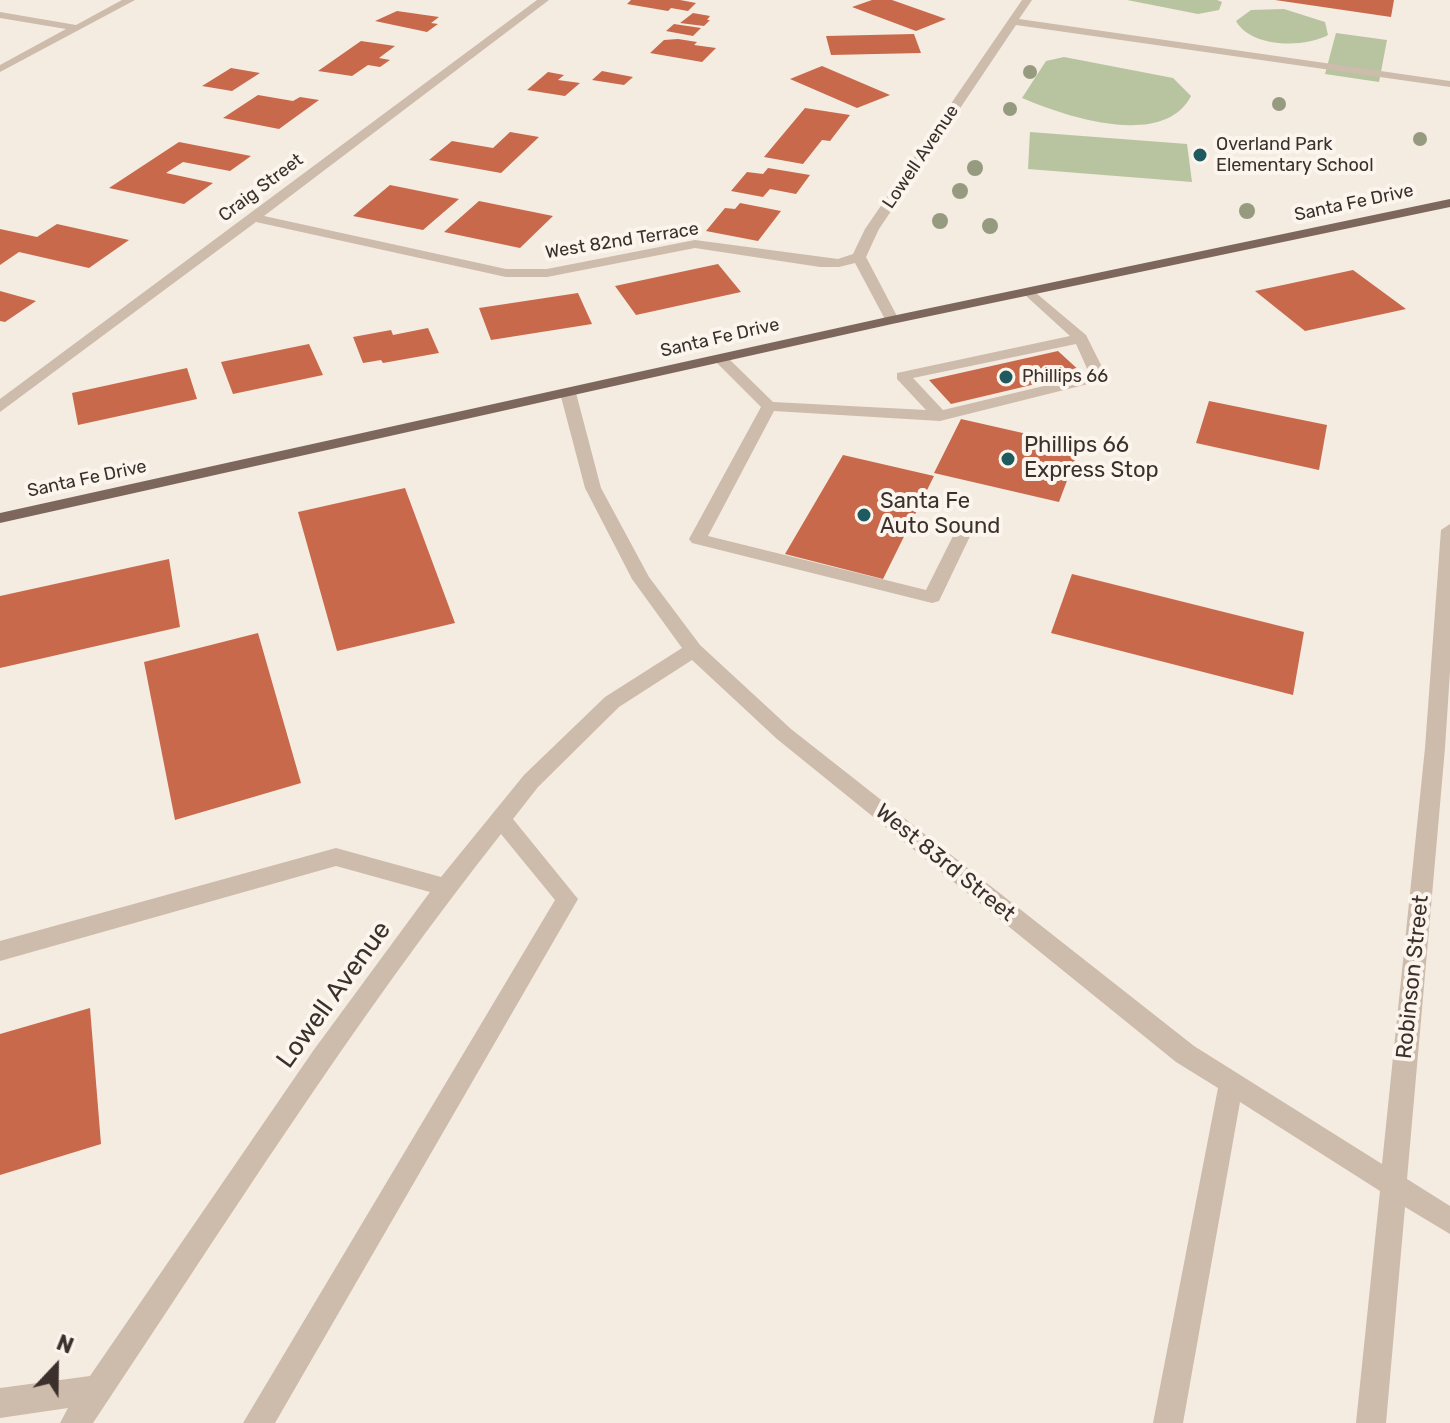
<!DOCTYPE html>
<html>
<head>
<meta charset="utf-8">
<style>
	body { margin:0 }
	#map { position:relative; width:1450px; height:1423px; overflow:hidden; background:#f4ebe1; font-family:Rubik,sans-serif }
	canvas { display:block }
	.north { position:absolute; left:16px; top:1327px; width:80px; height:80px; -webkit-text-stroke:6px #fbf5ee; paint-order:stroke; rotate:22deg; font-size:22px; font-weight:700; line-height:32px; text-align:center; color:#3b302b }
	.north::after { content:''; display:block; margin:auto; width:28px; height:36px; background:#3b302b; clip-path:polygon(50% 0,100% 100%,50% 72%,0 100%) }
</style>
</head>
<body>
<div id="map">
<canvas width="1450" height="1423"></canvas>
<div class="north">N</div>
</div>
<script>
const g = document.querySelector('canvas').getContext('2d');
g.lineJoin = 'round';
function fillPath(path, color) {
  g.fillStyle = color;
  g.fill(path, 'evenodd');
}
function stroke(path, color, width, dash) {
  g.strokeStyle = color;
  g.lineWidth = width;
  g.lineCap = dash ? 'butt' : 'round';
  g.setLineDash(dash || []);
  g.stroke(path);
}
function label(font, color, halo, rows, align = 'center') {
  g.font = font + ' Rubik,sans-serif';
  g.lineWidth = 8;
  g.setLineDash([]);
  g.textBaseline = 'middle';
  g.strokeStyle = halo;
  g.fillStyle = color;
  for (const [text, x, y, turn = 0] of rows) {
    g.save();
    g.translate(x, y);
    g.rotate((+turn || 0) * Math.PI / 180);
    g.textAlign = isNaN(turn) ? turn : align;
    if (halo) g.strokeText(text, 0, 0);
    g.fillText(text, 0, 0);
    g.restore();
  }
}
fillPath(new Path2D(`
	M 1127,0 L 1217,0 L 1222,2 L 1219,10 L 1198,14 Z
	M 1284,9 L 1325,22 L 1328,35 C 1304,48 1251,48 1236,21 L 1251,10 Z
	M 1336,33 L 1387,40 L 1379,82 L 1325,74 Z
	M 1064,57 L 1173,78 L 1191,96 C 1163,150 1064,116 1022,98 L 1046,61 Z
	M 1030,132 L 1187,144 L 1192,182 L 1028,169 Z`), '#b8c4a0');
fillPath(new Path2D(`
	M 631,0 L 680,0 L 696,3 L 688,11 L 671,8 L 668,11 L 627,4 Z
	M 872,0 L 892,0 L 946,19 L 916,31 L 852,7 Z
	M 1275,0 L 1394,0 L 1391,17 Z
	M 397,11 L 439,17 L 431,23 L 438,24 L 427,32 L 375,21 Z
	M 693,13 L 710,16 L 707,20 L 710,20 L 704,26 L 680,23 Z
	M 674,24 L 701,28 L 693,36 L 666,31 Z
	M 914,34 L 921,53 L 831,55 L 826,36 Z
	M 678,39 L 697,42 L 694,45 L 716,48 L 702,62 L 650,53 L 664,40 Z
	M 361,41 L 395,46 L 379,58 L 390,60 L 380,67 L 368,65 L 352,76 L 318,71 Z
	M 822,66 L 890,95 L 857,108 L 790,79 Z
	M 231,68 L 260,73 L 232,91 L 202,86 Z
	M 602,71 L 633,77 L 624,85 L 592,80 Z
	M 548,72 L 564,75 L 558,80 L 580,83 L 565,96 L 527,90 Z
	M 258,95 L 293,101 L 300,97 L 319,100 L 279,129 L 223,118 Z
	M 805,108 L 850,115 L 830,141 L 822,140 L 803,164 L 764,157 Z
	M 510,132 L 539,137 L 501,173 L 429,160 L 452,141 L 493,148 Z
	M 179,142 L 251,156 L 230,171 L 183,162 L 166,173 L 213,183 L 184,204 L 109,188 Z
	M 768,168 L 810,175 L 796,194 L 770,189 L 763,197 L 731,191 L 747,172 L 763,174 Z
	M 390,185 L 459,199 L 423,230 L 353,216 Z
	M 479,201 L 553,216 L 520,248 L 444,232 Z
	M 740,203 L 781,211 L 758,241 L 706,231 L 725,208 L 735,209 Z
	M 57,224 L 129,240 L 89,268 L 19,252 L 0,265 L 0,229 L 37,237 Z
	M 718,264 L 741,292 L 636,315 L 615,286 Z
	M 1353,270 L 1406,309 L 1305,331 L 1255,291 Z
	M 0,291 L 36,301 L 5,322 L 0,321 Z
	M 578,293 L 592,324 L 491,340 L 479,308 Z
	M 428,328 L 439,353 L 383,363 L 381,360 L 363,363 L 353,337 L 391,330 L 393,335 Z
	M 309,344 L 323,375 L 233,394 L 221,362 Z
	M 1058,351 L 1082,373 L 951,404 L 929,380 Z
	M 187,368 L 197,399 L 78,425 L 72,393 Z
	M 1209,401 L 1327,425 L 1319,470 L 1196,443 Z
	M 961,419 L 1080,446 L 1059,502 L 934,473 Z
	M 843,455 L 934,476 L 883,579 L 785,554 Z
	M 405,488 L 455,623 L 337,651 L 298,512 Z
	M 169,559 L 180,627 L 0,668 L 0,596 Z
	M 1072,574 L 1304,632 L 1293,695 L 1051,633 Z
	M 258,633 L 301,783 L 175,820 L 144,662 Z
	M 90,1008 L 101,1144 L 0,1175 L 0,1034 Z`), '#c8694b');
fillPath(new Path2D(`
	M 122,0 L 135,0 L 0,72 L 0,65 L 66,29 L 0,18 L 0,12 L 76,25 Z
	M 537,0 L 549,0 L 264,216 L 506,269 L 547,269 L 695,240 L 838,259 L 853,254 L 865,229 L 1022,0 L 1032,0 L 1019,19 L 1450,81 L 1450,87 L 1016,25 L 879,229 L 866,257 L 899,320 L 897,323 L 887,323 L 855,263 L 839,267 L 820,267 L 695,248 L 547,277 L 506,277 L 256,222 L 0,412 L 0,399 Z
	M 1030,288 L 1086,335 L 1107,377 L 1104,380 L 940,421 L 774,411 L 708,536 L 926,590 L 958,526 L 970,526 L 973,530 L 939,601 L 932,603 L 692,543 L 689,539 L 761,407 L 716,362 L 716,356 L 726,356 L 773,402 L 926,410 L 897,379 L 897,373 L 1070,336 L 1025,295 L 1023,292 ZM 1076,344 L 1090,375 L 943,410 L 913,378 Z
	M 568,388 L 576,393 L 601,488 L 649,577 L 700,645 L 791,729 L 1194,1046 L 1382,1164 L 1425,748 L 1441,530 L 1450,524 L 1450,671 L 1445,748 L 1407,1179 L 1450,1206 L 1450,1234 L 1405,1207 L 1386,1423 L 1356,1423 L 1380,1191 L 1240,1102 L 1183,1423 L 1153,1423 L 1218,1088 L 1176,1062 L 777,739 L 692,660 L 619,707 L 538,787 L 513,819 L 578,899 L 275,1423 L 243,1423 L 555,900 L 501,834 C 353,1021 225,1225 93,1423 L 60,1423 L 68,1408 L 0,1418 L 0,1388 L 90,1376 L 313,1051 L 430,892 L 336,866 L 0,961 L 0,941 L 336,848 L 441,877 L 524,775 L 605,697 L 682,648 L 632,579 L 585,488 L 560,393 Z`), '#cdbbac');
fillPath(new Path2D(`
	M 1450,199 L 1450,207 L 892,324 L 0,523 L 0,513 L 892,316 Z`), '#7d675c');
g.fillStyle = '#969b7f';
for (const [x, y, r] of [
	[1030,72,7],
	[1279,104,7],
	[1010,109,7],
	[1420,139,7],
	[975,168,8],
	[960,191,8],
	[1247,211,8],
	[940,221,8],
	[990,226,8]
]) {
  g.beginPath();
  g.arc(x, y, r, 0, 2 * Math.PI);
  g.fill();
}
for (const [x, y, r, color] of [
	[1200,155,8,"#1f5a5e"],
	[1006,377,8,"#1f5a5e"],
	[1008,459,8,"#1f5a5e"],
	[864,515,8,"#1f5a5e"]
]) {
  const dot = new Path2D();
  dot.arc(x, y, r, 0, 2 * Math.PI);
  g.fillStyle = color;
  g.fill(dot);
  stroke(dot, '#fbf5ee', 3);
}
label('18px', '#3b302b', '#fbf5ee', [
	["Overland Park",1216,145],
	["Elementary School",1216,166],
	["Phillips 66",1022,377]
], 'left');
label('18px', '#3b302b', '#fbf5ee', [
	["Lowell Avenue",921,157,-56],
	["Craig Street",261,188,-37],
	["Santa Fe Drive",1354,203,-12],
	["West 82nd Terrace",622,241,-9],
	["Santa Fe Drive",720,338,-13],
	["Santa Fe Drive",87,479,-12]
]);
label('22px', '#3b302b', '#fbf5ee', [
	["Phillips 66",1024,446],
	["Express Stop",1024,471],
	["Santa Fe",880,502],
	["Auto Sound",880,527]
], 'left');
label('22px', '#3b302b', '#fbf5ee', [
	["West 83rd Street",945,863,39],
	["Robinson Street",1413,977,-84]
]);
label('26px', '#3b302b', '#fbf5ee', [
	["Lowell Avenue",334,995,-54]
]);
</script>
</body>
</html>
